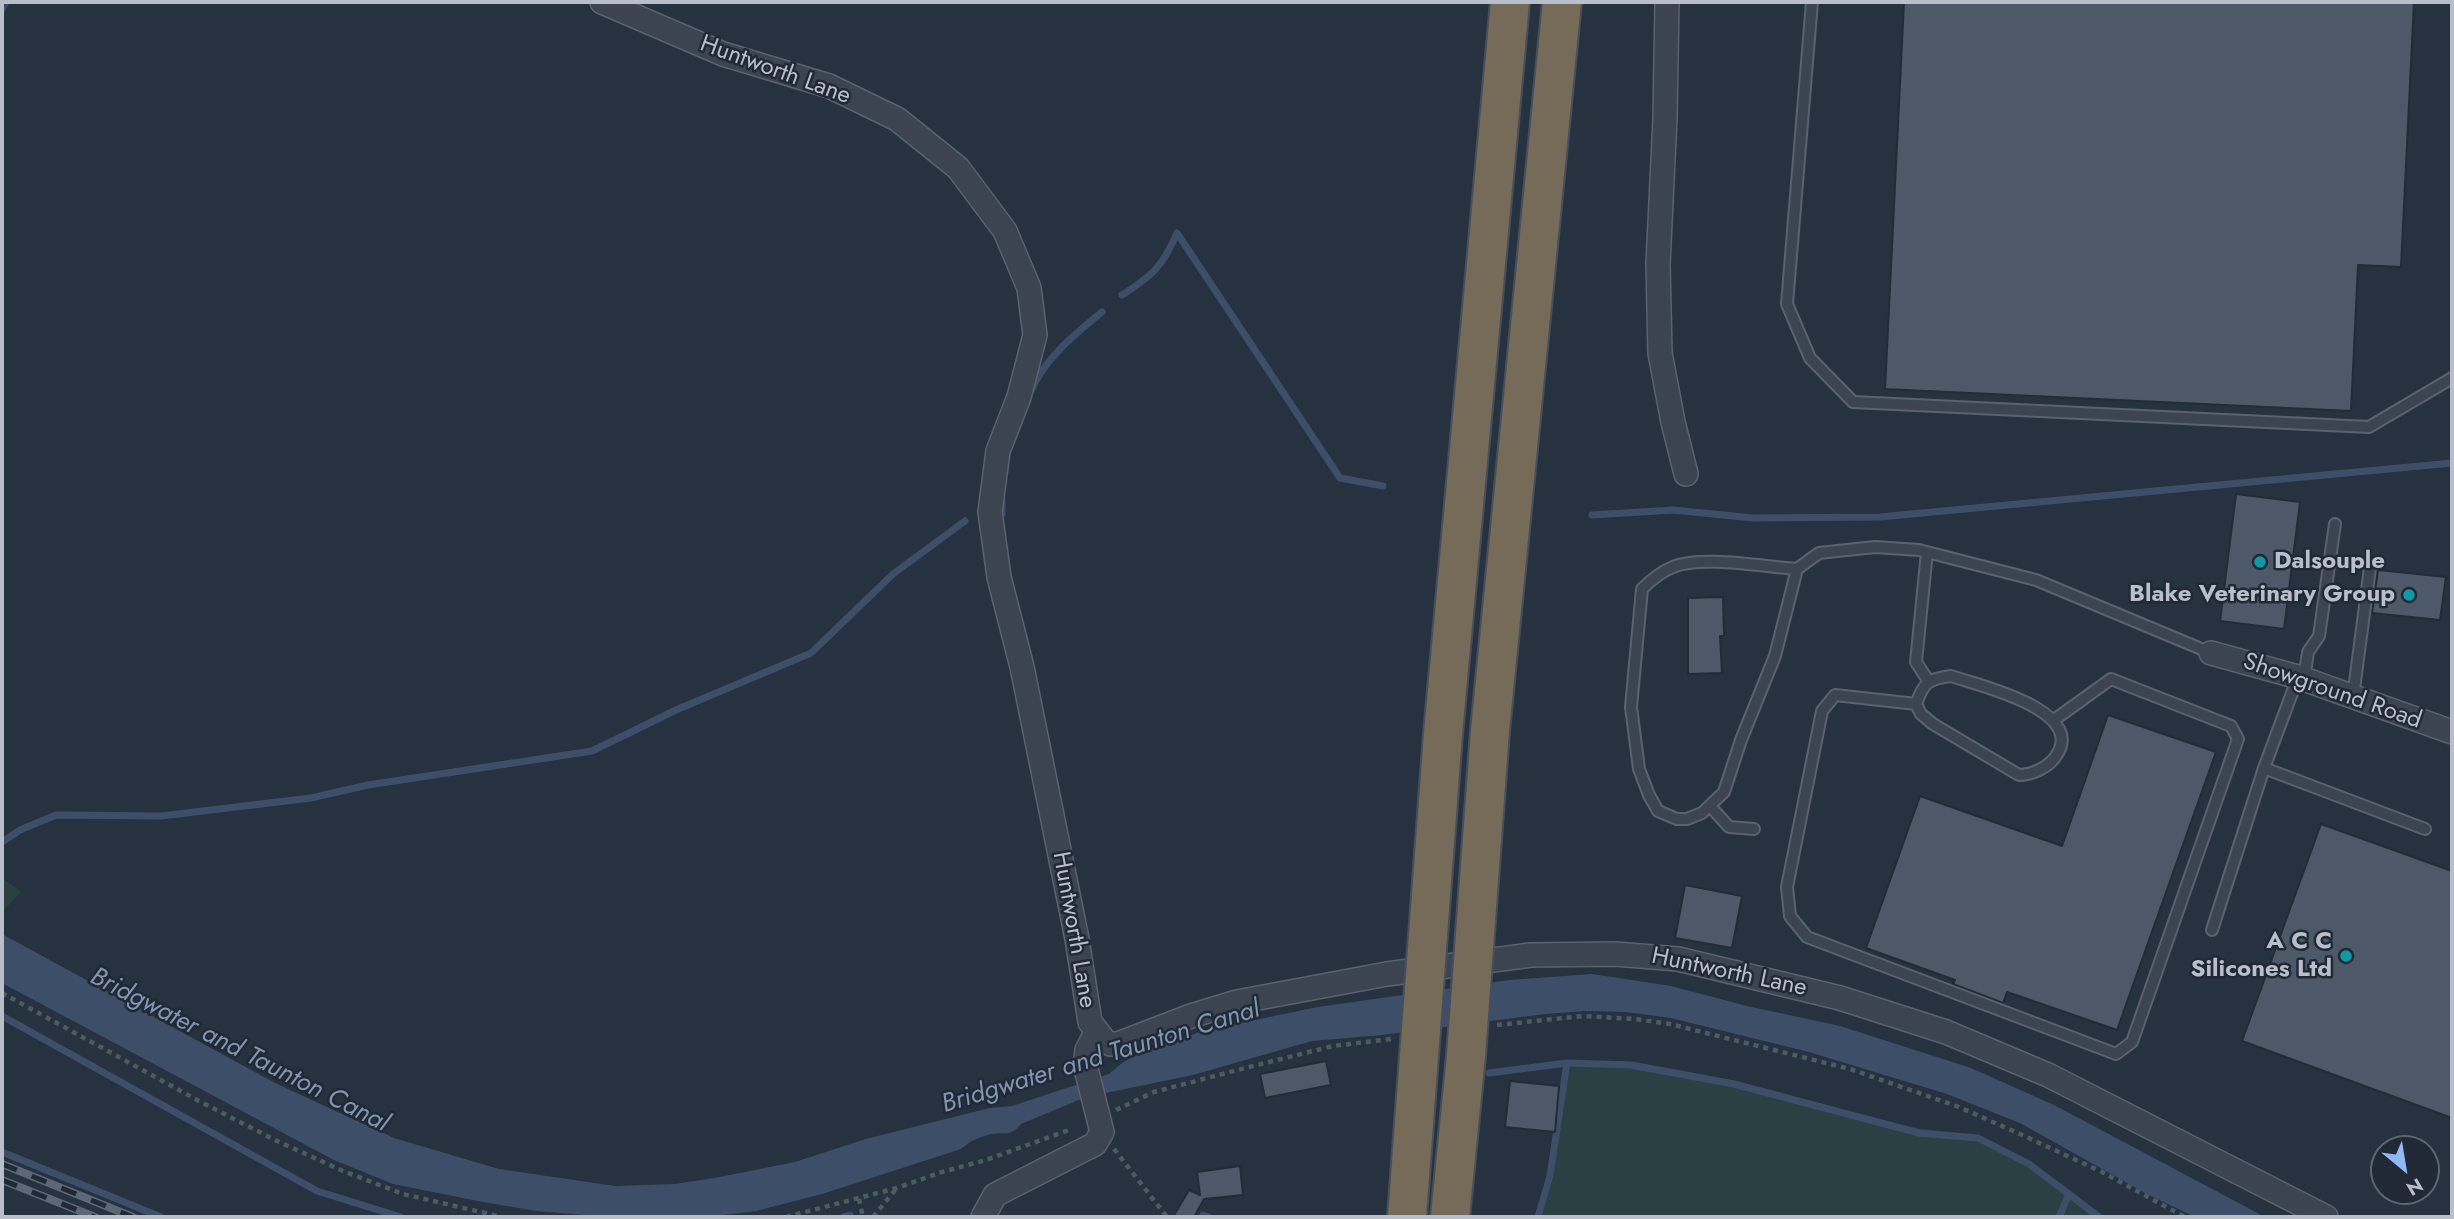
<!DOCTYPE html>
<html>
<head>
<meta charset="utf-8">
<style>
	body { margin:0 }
	#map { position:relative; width:2454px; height:1219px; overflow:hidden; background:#273240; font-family:Jost,sans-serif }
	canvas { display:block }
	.frame { position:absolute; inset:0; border:4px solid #b8bfca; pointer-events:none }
	.north { position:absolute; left:2370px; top:1135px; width:70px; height:70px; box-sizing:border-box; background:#202935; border:2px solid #5d6571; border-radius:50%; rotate:150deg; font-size:19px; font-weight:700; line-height:28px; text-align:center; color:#b8bfca }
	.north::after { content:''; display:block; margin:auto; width:24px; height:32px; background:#92b8f5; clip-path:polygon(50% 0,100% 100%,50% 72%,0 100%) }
</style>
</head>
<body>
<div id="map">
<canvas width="2454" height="1219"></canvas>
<div class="frame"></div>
<div class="north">N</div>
</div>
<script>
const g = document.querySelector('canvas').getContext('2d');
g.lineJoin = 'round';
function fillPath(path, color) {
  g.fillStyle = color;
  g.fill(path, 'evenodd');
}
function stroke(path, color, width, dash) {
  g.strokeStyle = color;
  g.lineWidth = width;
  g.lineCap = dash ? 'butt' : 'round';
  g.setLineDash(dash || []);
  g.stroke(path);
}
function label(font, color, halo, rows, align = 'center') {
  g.font = font + ' Jost,sans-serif';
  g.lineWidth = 5;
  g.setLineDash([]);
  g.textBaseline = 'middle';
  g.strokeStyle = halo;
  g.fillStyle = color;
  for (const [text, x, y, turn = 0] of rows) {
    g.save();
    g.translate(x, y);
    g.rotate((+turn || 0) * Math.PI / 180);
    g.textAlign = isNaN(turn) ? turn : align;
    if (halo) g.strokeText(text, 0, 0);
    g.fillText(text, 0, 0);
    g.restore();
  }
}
fillPath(new Path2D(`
	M 2,877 L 21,892 L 2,912 Z
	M 1571,1060 L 1633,1062 L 1681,1070 L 1772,1090 L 1813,1104 L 1916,1128 L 1977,1135 L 2015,1154 L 2063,1184 L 2105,1217 L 1542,1217 L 1553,1179 Z`), '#2a4042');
fillPath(new Path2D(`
	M 2,934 L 275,1083 L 394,1138 L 499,1169 L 615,1186 L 675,1184 L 720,1177 L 795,1162 L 866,1139 L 990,1108 L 1012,1106 L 1109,1074 L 1122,1063 L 1144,1051 L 1206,1030 L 1318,1007 L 1509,980 L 1592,974 L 1671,986 L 1747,1006 L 1840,1026 L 1971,1068 L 2054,1105 L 2265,1217 L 2195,1217 L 2147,1194 L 2020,1123 L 1947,1094 L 1809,1052 L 1671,1018 L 1626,1012 L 1585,1011 L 1545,1014 L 1382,1035 L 1312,1041 L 1193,1075 L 1086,1097 L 1021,1124 C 1009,1138 1007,1131 991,1134 C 979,1137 970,1141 961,1149 L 822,1194 L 756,1211 L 707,1217 L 585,1215 L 537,1211 L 483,1202 L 393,1184 L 334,1160 L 2,983 Z`), '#3d4f68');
stroke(new Path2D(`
	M 2,9 L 6,2
	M 1122,295 C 1152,276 1163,266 1177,233 L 1340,478 L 1383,486
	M 1031,391 C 1044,359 1075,334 1102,312
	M 1002,500 L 1002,514
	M 1592,515 L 1673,510 L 1753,518 L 1880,517 L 2452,463
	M 2,842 L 20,830 L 56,815 L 161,816 L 311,798 L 368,785 L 592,751 L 676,710 L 811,653 L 893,574 L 965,521
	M 2,1016 L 317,1191 L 401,1217
	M 1489,1073 L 1567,1063 L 1631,1065 L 1734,1084 L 1919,1133 L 1978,1138 L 2029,1164 L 2099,1217
	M 2,1152 L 161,1217
	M 1203,1215 L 1209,1217
	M 843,1217 L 850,1215
	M 1538,1217 L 1550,1176 L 1567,1063
	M 2059,1217 L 2069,1194`), '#3d4f68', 7);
const building = new Path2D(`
	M 1904,2 L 2414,2 L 2401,267 L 2358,265 L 2351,411 L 1885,389 Z
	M 2236,494 L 2300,502 L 2284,629 L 2220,621 Z
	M 2378,570 L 2446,577 L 2440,620 L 2372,613 Z
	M 1723,597 L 1724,636 L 1720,636 L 1722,673 L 1688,674 L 1688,598 Z
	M 2108,715 L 2216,752 L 2117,1030 L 2007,992 L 2003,1003 L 1953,984 L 1955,980 L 1866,948 L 1920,796 L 2062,846 Z
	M 2321,824 L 2452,871 L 2452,1118 L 2242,1041 Z
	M 1685,885 L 1742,896 L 1732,948 L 1675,938 Z
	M 1326,1061 L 1331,1085 L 1265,1098 L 1260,1074 Z
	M 1510,1081 L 1559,1086 L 1555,1132 L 1505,1127 Z
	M 1240,1166 L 1243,1195 L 1204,1199 L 1194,1217 L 1173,1217 L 1189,1190 L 1200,1195 L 1197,1172 Z`);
fillPath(building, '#4d5969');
stroke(building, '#222b37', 2);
const service = new Path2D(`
	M 1812,2 L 1787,304 L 1810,358 L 1853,402 L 2369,427 L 2452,378
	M 1927,552 L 1916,662 L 1929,682
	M 1797,569 C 1765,567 1700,555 1673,567 C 1660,572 1651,580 1642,589 L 1631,707 L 1639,769 L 1649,795 L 1658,811 L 1677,819 L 1687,819 L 1702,813 L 1724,792 L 1741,740 L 1775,656 L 1797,569 L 1819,553 L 1875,547 L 1919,550 L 2036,580 L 2211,653
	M 1951,676 C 1977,685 2088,710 2056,756 C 2049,767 2032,775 2019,775 L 1933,724 L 1921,714 L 1916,704 C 1924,682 1928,679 1951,676 Z
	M 2298,677 L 2264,768 L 2425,829
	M 2304,679 L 2308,652 L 2319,636 L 2335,524
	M 2353,697 L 2370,568
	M 1916,704 L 1835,695 L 1822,711 L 1787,887 L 1790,916 L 1807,937 L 2116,1054 L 2132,1042 L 2238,739 L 2231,726 L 2111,679 L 2054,720
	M 1710,806 L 1729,827 L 1754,829
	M 2212,930 L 2264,768`);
const minor = new Path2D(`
	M 602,2 L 723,54 L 829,86 L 897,119 L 958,168 L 1005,231 L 1029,288 L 1035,335 L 1019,397 L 998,451 L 990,512 L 999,577 L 1022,667 L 1077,939 L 1090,1022 L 1104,1040 L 1110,1044 L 1118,1044 L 1191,1016 L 1237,1002 L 1387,974 L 1531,955 L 1615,954 L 1678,959 L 1840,998 L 1946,1032 L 2048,1075 L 2326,1217
	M 1667,2 L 1665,118 L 1658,264 L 1660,353 L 1673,422 L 1686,474
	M 2211,653 L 2298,677 L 2452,732
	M 983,1217 L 995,1195 L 1095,1144 L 1102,1132 L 1085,1065 L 1087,1050 L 1096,1033`);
const motorway = new Path2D(`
	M 1490,731 L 1562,2
	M 1443,734 L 1510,2`);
stroke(service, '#59626d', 14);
stroke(minor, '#59626d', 26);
stroke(motorway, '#464f5a', 42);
stroke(new Path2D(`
	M 2,993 L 199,1101 L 275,1140 L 343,1171 L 403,1194 L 502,1217
	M 1497,1025 L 1583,1016 L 1635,1019 L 1670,1024 L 1850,1069 L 1959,1107 L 2020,1134 L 2102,1172 L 2185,1217
	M 1116,1110 L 1154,1092 L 1249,1067 L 1333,1046 L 1391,1039
	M 1114,1149 L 1167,1217
	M 859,1199 L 863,1217
	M 786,1217 L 897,1188 L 942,1172 L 986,1160 L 1069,1130
	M 873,1217 L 896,1189`), '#495d60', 4.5, [5, 5]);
stroke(service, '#3b4450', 10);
stroke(minor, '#3b4450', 23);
stroke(motorway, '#766a58', 38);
const rail = new Path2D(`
	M 2,1164 L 133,1217
	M 2,1180 L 95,1217`);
stroke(rail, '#5d6877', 8);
stroke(rail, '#202935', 5, [16]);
const motorwayBridge = new Path2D(`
	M 1407,1217 L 1443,734
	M 1450,1217 L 1466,1056 L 1490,731`);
stroke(motorwayBridge, '#464f5a', 42, []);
stroke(motorwayBridge, '#766a58', 38);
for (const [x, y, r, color] of [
	[2260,562,7,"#0f9aa8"],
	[2409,595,7,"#0f9aa8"],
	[2346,956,7,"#0f9aa8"]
]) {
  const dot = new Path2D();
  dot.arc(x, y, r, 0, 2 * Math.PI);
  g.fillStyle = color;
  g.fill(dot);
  stroke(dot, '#202935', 2.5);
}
label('24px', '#b8bfca', '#202935', [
	["Huntworth Lane",775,71,20],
	["Showground Road",2332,692,19],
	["Huntworth Lane",1073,930,80],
	["Huntworth Lane",1729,973,12]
]);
label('bold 24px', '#b8bfca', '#202935', [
	["Dalsouple",2274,562,"left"],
	["Blake Veterinary Group",2395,595],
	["A C C",2332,942],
	["Silicones Ltd",2332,970]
], 'right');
label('italic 26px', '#8095b1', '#202935', [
	["Bridgwater and Taunton Canal",239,1051,27],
	["Bridgwater and Taunton Canal",1101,1058,-17]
]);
</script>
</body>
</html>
